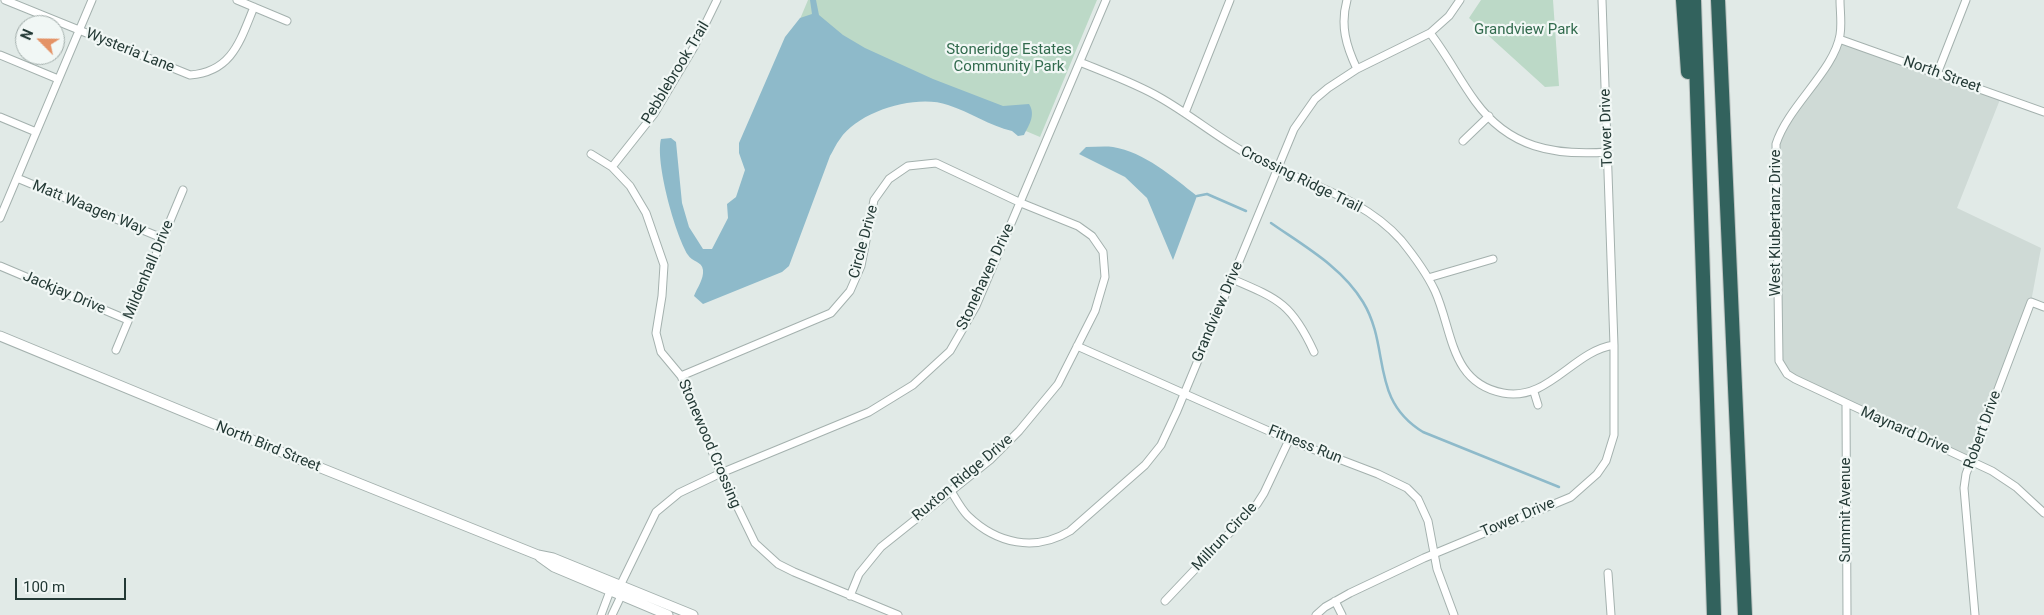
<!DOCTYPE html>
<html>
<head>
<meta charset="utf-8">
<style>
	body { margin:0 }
	#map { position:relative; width:2044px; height:615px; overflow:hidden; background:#e1eae7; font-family:Roboto,sans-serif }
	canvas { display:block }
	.north { position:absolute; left:15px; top:15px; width:50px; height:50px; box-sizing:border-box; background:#f1f7f5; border:1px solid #9faba8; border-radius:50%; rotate:293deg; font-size:14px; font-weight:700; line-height:20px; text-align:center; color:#233935 }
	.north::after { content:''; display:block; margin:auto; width:18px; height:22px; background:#e49265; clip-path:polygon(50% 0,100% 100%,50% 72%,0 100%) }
	.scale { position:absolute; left:15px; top:578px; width:111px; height:22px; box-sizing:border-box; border:2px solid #233935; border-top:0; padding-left:6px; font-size:15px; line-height:18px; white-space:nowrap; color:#233935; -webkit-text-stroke:4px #f1f7f5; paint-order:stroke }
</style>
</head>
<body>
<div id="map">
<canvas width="2044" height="615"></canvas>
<div class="north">N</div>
<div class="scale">100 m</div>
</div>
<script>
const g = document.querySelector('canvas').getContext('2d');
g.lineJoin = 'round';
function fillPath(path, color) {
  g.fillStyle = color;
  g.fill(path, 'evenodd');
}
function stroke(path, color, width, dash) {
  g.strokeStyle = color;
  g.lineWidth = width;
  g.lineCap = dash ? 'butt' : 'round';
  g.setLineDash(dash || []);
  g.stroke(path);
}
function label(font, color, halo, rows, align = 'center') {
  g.font = font + ' Roboto,sans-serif';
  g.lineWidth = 4.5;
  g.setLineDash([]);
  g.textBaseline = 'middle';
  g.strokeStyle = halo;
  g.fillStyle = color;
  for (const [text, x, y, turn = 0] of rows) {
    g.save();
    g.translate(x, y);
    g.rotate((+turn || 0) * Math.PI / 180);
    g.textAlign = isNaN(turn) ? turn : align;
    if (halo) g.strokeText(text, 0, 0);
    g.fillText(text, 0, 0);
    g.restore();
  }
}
fillPath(new Path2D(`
	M 1839,39 L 2001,97 L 1957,208 L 2041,248 L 2031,302 L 1971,461 L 1795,379 L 1781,367 L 1776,144 L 1828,63 Z`), '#cfdad6');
fillPath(new Path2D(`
	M 808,0 L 1097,0 L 1040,137 L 863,62 L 742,157 Z
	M 1481,0 L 1553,0 L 1559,86 L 1545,87 L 1469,18 Z`), '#bcd9c7');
fillPath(new Path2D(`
	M 810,0 L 816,0 L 819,15 L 843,35 L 865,48 L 933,79 L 1003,106 L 1029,104 C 1036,115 1029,125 1024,135 L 1018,136 L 1012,131 C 990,126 970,112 948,105 C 916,94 859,111 840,139 C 836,144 833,151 830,156 L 789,266 L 782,272 L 703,304 L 694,296 C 697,288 704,279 703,270 C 702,261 692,262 688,255 C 675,234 655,162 661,139 L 671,138 L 676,142 L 682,203 L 689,227 L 703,249 L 712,249 L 728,218 L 727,204 L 736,197 L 745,170 L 739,153 L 739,143 L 785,37 L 800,18 L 812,14 Z
	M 1086,147 C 1095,147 1105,146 1113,147 C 1144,152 1173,177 1197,196 L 1173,260 L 1147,198 L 1125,177 L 1079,154 Z`), '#8ebaca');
stroke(new Path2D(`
	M 1197,196 L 1207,194 L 1246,211
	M 1271,223 C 1304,246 1342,267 1363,302 C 1391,348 1369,399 1423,432 L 1559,487`), '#8ebaca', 2.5);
const minor = new Path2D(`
	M 5,0 L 190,75 C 232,72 240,41 254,7
	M 237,0 L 287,21
	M 1347,0 C 1340,25 1346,46 1357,69
	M 1840,0 C 1840,11 1842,24 1840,35 C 1834,71 1788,106 1776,144 L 1779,361 L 1787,374 L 1795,379 L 1992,471 L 2016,487 L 2044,513
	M 1430,33 C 1447,55 1459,79 1475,101 C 1509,148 1554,156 1608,152
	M 1839,39 L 2044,112
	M 0,55 L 58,79
	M 1080,62 C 1106,73 1135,83 1159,97 C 1191,115 1219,139 1251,156 C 1302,183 1362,196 1401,240 C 1414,256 1426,272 1435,291 C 1453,331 1450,383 1503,393 C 1548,402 1573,351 1614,345
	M 1937,74 L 1966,0
	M 1185,113 L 1230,0
	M 0,117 L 36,132
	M 1463,141 L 1489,116
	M 591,154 L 612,167 L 630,186 L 646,213 L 664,265 L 662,296 L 656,333 L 661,352 L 681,376 L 721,473 L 755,543 L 778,564 L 794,572 L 898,615
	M 612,167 L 654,114 L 694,47 L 717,0
	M 17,178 L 162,238
	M 0,218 L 92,0
	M 0,266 L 128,320
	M 1428,278 L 1493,259
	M 1232,279 C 1279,299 1292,304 1314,352
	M 1077,346 L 1289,440 L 1378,474 L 1407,488 L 1418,499 L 1428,521 L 1437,569 L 1454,615
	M 116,350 L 183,190
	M 681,376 L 831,313 L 850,291 L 861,266 L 874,200 L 889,179 L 908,166 L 936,163 L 1021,203 L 1078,226 L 1092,236 L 1103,252 L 1105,277 L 1095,311 L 1058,384 L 1019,431 L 990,460 L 881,547 L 859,574 L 850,596
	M 1534,392 L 1538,405
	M 1846,404 L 1847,615
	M 951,491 C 956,499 961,509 968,516 C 997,544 1035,552 1070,531 L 1145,465 L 1161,445 L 1177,411 L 1294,129 L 1315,99 L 1328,88 L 1357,69 L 1430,33 L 1449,16 L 1460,0
	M 1608,573 L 1611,615
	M 619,588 L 656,512 L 679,493 L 721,473 L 869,412 L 913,385 L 950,351 L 976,306 L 1106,0
	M 1165,601 L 1257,504 L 1264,493 L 1289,440
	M 1335,601 L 1342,615
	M 601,615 L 610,591
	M 612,615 L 621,596
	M 1316,615 L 1325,607 L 1350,593 L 1424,558 L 1571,497 L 1597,474 L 1606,461 L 1614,435 L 1614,345 L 1602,0
	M 1975,615 L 1964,488 L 1966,474 L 2031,302 L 2044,307`);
const tertiary = new Path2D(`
	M 0,336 L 291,456 L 538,555 L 553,558 L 693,615
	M 540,557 L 554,567 L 668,615`);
const motorway = new Path2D(`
	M 1683,0 L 1688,72
	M 1694,0 L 1714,615
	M 1718,0 L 1745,615`);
stroke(minor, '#a4b1ae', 9);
stroke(tertiary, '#a4b1ae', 11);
stroke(motorway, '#bdc4c2', 16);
stroke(minor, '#fff', 7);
stroke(tertiary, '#fff', 9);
stroke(motorway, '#32625d', 14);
label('15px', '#326b4e', '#f1f7f5', [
	["Grandview Park",1526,30],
	["Stoneridge Estates",1009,50],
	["Community Park",1009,67]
]);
label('15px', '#233935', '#f1f7f5', [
	["Wysteria Lane",130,51,22],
	["Pebblebrook Trail",676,73,-59],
	["North Street",1942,75,20],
	["Tower Drive",1607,128,-92],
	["Crossing Ridge Trail",1301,180,26],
	["Matt Waagen Way",89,208,22],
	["West Klubertanz Drive",1776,223,-90],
	["Circle Drive",864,242,-75],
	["Mildenhall Drive",149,270,-67],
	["Stonehaven Drive",986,277,-65],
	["Jackjay Drive",64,293,23],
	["Grandview Drive",1218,312,-67],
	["Robert Drive",1983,430,-70],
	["Maynard Drive",1905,431,24],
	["Stonewood Crossing",709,444,67],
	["Fitness Run",1305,445,22],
	["North Bird Street",268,447,22],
	["Ruxton Ridge Drive",963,478,-40],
	["Summit Avenue",1846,510,-90],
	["Tower Drive",1518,518,-23],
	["Millrun Circle",1225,537,-47]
]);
</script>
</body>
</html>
